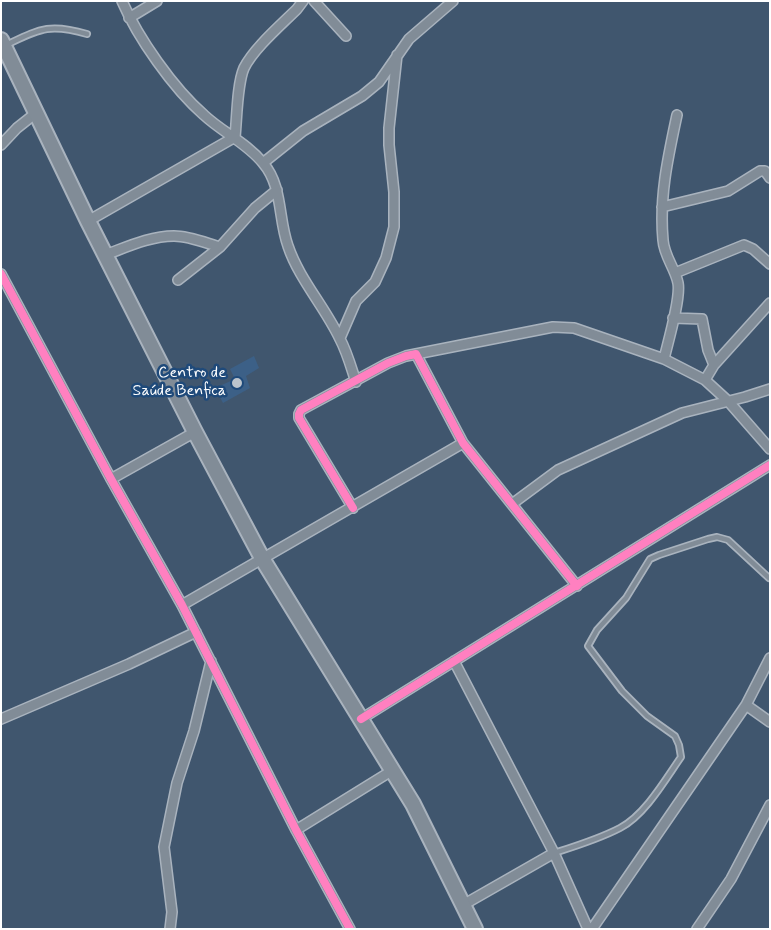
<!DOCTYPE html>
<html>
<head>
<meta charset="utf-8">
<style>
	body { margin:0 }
	#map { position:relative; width:771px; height:930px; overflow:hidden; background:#40566e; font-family:Mynerve,sans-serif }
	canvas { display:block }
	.frame { position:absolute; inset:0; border:2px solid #fff; pointer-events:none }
</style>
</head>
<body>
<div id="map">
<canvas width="771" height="930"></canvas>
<div class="frame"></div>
</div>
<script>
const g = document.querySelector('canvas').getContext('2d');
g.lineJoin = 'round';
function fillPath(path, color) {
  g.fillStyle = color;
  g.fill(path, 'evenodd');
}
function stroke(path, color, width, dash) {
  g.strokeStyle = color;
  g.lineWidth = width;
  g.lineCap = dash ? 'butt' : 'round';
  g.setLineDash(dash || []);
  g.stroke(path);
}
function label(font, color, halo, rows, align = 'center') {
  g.font = font + ' Mynerve,sans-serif';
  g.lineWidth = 5;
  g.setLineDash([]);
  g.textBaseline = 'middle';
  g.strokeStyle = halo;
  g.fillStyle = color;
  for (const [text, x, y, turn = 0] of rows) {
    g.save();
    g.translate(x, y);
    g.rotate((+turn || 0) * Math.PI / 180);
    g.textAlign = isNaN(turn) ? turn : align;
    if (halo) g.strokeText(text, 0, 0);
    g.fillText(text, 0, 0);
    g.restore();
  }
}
fillPath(new Path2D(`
	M 254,356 L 259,368 L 246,376 L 250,388 L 223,403 L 215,388 L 235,379 L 230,369 Z`), '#3c6087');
const service = new Path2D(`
	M 6,45 C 40,29 49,23 87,34
	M 554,853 C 576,846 599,839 620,828 C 645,815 665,780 681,757 L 679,745 L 675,736 L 647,716 L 622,691 L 588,646 L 597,630 L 626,598 L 650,559 L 659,555 L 708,539 L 717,537 L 728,540 L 769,578`);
const minor = new Path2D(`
	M 122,1 C 138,38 173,88 204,115 C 222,132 247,143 263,163 C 283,186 278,219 288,246 C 299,279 325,307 340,339 C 347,352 351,367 356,382
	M 314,1 L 346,36
	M 129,18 L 157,1
	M 1,145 L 17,128 L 36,113
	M 263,163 L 303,131 L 362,96 L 379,82 L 409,39 L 453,1
	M 662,207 L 728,191 L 760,171 L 765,171 L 770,178
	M 88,221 L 235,137 C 237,118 237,84 244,68 C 254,48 281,25 297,9 L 303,1
	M 105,255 C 127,247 150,236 174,236 C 189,236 206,243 220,247
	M 675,273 L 744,245 L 753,249 L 770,264
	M 1,274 L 111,479 L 182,605 L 296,830 L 350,929
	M 178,280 L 220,247 L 255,208 L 277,190
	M 673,318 L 702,319 L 708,350 L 714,365
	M 340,338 L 356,301 L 375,282 L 386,258 L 394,227 L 394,192 L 389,145 L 389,128 L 397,55
	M 416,354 L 553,327 L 574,328 L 664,359 L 705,380 L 728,401 L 770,449
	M 664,359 C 668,342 681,298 678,283 C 675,268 664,256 663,240 C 659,197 668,157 677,115
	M 705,380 L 714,365 L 770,303
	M 111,479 L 195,432
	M 512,504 L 558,470 L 682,413 L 745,397 L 770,389
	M 353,508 L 299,418 L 299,414 L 301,410 L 388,363 L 406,356 L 416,354 L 463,443 L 577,586
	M 182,605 L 463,443
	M 454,661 L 554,853 L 588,929
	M 746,705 L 770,722
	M 1,719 L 129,664 L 196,632
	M 361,719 L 770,465
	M 296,830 L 393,770
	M 463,905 L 554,853
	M 170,929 L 172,912 L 164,847 L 177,783 L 194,731 L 211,661
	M 592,929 L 746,705 L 770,658
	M 697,929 L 731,879 L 770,805`);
const primary = new Path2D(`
	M 1,40 L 88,221 L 195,432 L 263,560 L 413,804 L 475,929`);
stroke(service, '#a9b3be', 8);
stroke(minor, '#a9b3be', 12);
stroke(primary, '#a9b3be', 18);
stroke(service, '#818c97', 4.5);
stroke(minor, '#818c97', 9);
stroke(primary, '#818c97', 14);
stroke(new Path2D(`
	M 1,274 L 111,479 L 182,605 L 296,830 L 350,929
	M 353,508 L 299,418 L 299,414 L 301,410 L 388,363 L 406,356 L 416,354 L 463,443 L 577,586
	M 361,719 L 770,465`), '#ff80c0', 8);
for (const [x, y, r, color] of [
	[237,383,6,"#bcc4cc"]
]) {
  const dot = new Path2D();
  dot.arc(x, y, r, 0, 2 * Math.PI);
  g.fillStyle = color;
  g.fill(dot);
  stroke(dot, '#1f4a7a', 2);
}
label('16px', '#fff', '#1f4a7a', [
	["Centro de",226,374],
	["Saúde Benfica",226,392]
], 'right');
</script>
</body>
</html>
